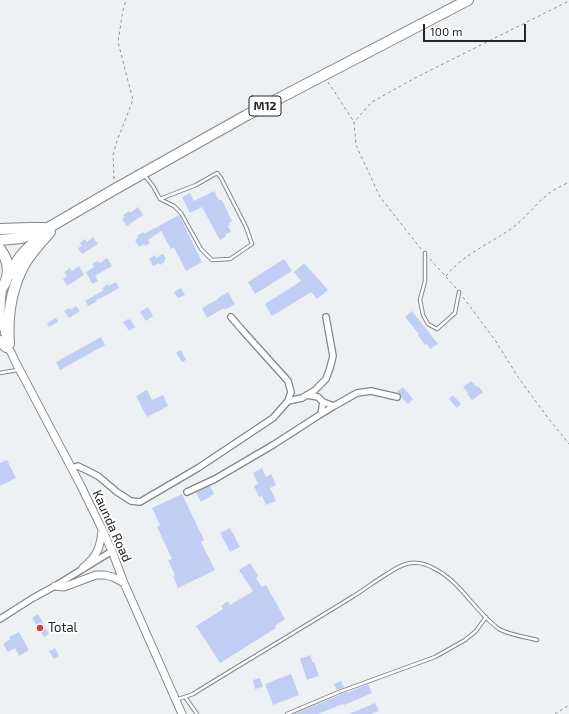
<!DOCTYPE html>
<html>
<head>
<meta charset="utf-8">
<style>
	body { margin:0 }
	#map { position:relative; width:569px; height:714px; overflow:hidden; background:#eef1f3; font-family:"Exo 2",sans-serif }
	canvas { display:block }
	.scale { position:absolute; left:423px; top:24px; width:103px; height:18px; box-sizing:border-box; border:2px solid #242526; border-top:0; padding-left:5px; font-size:12px; line-height:14px; white-space:nowrap; color:#242526; -webkit-text-stroke:3px #fff; paint-order:stroke }
</style>
</head>
<body>
<div id="map">
<canvas width="569" height="714"></canvas>
<div class="scale">100 m</div>
</div>
<script>
const g = document.querySelector('canvas').getContext('2d');
g.lineJoin = 'round';
function fillPath(path, color) {
  g.fillStyle = color;
  g.fill(path, 'evenodd');
}
function stroke(path, color, width, dash) {
  g.strokeStyle = color;
  g.lineWidth = width;
  g.lineCap = dash ? 'butt' : 'round';
  g.setLineDash(dash || []);
  g.stroke(path);
}
function label(font, color, halo, rows, align = 'center') {
  g.font = font + ' "Exo 2",sans-serif';
  g.lineWidth = 4;
  g.setLineDash([]);
  g.textBaseline = 'middle';
  g.strokeStyle = halo;
  g.fillStyle = color;
  for (const [text, x, y, turn = 0] of rows) {
    g.save();
    g.translate(x, y);
    g.rotate((+turn || 0) * Math.PI / 180);
    g.textAlign = isNaN(turn) ? turn : align;
    if (halo) g.strokeText(text, 0, 0);
    g.fillText(text, 0, 0);
    g.restore();
  }
}
fillPath(new Path2D(`
	M 214,191 L 219,200 L 222,200 L 232,221 L 229,223 L 230,225 L 228,226 L 231,232 L 226,234 L 226,236 L 220,240 L 202,207 L 190,213 L 182,197 L 190,193 L 194,201 Z
	M 138,207 L 143,215 L 127,226 L 122,219 L 125,217 L 123,215 L 129,211 L 130,213 Z
	M 179,215 L 202,262 L 186,271 L 174,247 L 171,249 L 161,231 L 148,240 L 150,243 L 145,246 L 144,244 L 139,247 L 135,240 L 138,238 L 137,236 L 143,232 L 144,234 Z
	M 93,237 L 98,244 L 82,254 L 78,248 L 82,246 L 80,243 L 85,239 L 87,242 Z
	M 163,254 L 166,259 L 164,260 L 165,262 L 160,265 L 159,263 L 153,266 L 149,259 L 155,255 L 156,258 Z
	M 107,258 L 112,266 L 95,276 L 98,281 L 92,284 L 86,272 L 94,267 L 92,264 L 98,261 L 100,263 Z
	M 284,259 L 292,271 L 255,294 L 248,282 Z
	M 304,263 L 328,290 L 317,299 L 311,292 L 272,316 L 265,304 L 301,281 L 294,272 Z
	M 79,266 L 84,275 L 67,286 L 63,279 L 67,276 L 64,272 L 70,268 L 72,271 Z
	M 116,282 L 119,288 L 107,295 L 96,300 L 97,301 L 88,306 L 85,301 L 104,290 L 102,288 L 108,284 L 109,286 Z
	M 181,288 L 185,295 L 178,298 L 174,292 Z
	M 228,292 L 235,304 L 225,310 L 224,308 L 207,318 L 202,308 L 218,299 L 218,298 Z
	M 76,306 L 80,311 L 69,318 L 64,311 L 69,308 L 70,310 Z
	M 148,307 L 153,316 L 146,321 L 140,312 Z
	M 412,311 L 438,344 L 430,349 L 427,344 L 425,345 L 418,335 L 419,334 L 405,317 Z
	M 56,318 L 58,322 L 49,327 L 47,323 Z
	M 128,319 L 128,320 L 130,319 L 135,327 L 129,331 L 123,322 Z
	M 101,337 L 105,345 L 60,370 L 56,362 Z
	M 181,350 L 186,360 L 182,362 L 176,353 Z
	M 471,381 L 477,387 L 478,386 L 483,392 L 472,400 L 467,394 L 468,393 L 463,387 Z
	M 403,387 L 413,399 L 408,404 L 401,397 L 400,394 L 397,392 Z
	M 147,390 L 152,400 L 163,395 L 168,406 L 147,417 L 136,396 Z
	M 453,395 L 461,404 L 457,408 L 449,399 Z
	M 7,460 L 16,478 L 0,486 L 0,463 Z
	M 262,468 L 266,477 L 271,474 L 276,485 L 270,488 L 276,501 L 266,505 L 262,496 L 259,497 L 254,486 L 258,484 L 253,473 Z
	M 210,486 L 214,494 L 201,502 L 196,492 Z
	M 182,494 L 204,540 L 201,542 L 215,570 L 178,588 L 173,576 L 175,575 L 168,560 L 172,559 L 157,527 L 160,525 L 152,508 Z
	M 230,528 L 240,547 L 230,552 L 220,533 Z
	M 250,563 L 258,576 L 256,578 L 262,587 L 266,585 L 285,619 L 275,626 L 276,628 L 220,663 L 196,626 L 223,609 L 221,606 L 228,601 L 230,605 L 253,591 L 239,570 Z
	M 38,614 L 49,634 L 44,637 L 32,618 Z
	M 19,632 L 29,650 L 19,656 L 15,648 L 8,652 L 3,644 L 10,639 L 9,637 Z
	M 55,648 L 59,656 L 54,659 L 49,651 Z
	M 310,655 L 313,663 L 314,662 L 319,676 L 307,680 L 300,659 Z
	M 291,674 L 299,695 L 273,705 L 265,684 Z
	M 260,678 L 263,687 L 255,689 L 253,680 Z
	M 341,681 L 344,687 L 337,690 L 334,684 Z
	M 368,684 L 372,693 L 344,705 L 343,704 L 318,714 L 294,714 L 340,695 L 346,692 L 347,693 Z
	M 375,703 L 379,711 L 371,714 L 349,714 Z`), '#c1cef4');
const lane = new Path2D(`
	M 145,176 L 153,186 L 160,199 L 174,206 L 181,213 L 201,249 L 212,260 L 230,259 L 252,244 L 246,227 L 221,178 L 217,173 L 196,185 L 160,199
	M 425,253 L 425,281 L 420,300 L 423,315 L 428,324 L 437,329 L 455,313 L 459,292
	M 0,373 L 17,370
	M 185,697 L 197,714
	M 176,700 L 193,694 C 246,661 299,630 352,597 C 364,590 375,581 387,574 C 393,570 399,566 406,564 C 416,561 427,564 435,569 C 461,582 476,613 499,629 C 509,635 526,637 537,640
	M 287,714 L 339,692 L 435,657 L 465,640 L 476,631 L 486,617`);
const street = new Path2D(`
	M 231,317 L 243,331 L 288,381 L 291,392 L 288,401
	M 307,395 L 318,397 L 323,402 L 334,406 L 357,393 L 371,391 L 397,397
	M 321,414 L 334,406
	M 72,468 L 78,466 L 98,476 L 117,492 L 131,501 L 140,502 L 198,468 L 273,418 L 288,401 L 302,398 L 314,391 L 326,379 L 330,368 L 333,356 L 326,317
	M 187,492 L 215,479 L 273,445 L 321,414 L 323,402
	M 0,619 L 33,598 L 55,586 L 112,551`);
const secondary = new Path2D(`
	M 3,286 C 0,306 0,321 7,340
	M 4,344 L 11,352 L 15,361 L 80,484 L 102,529 L 112,551 L 124,583 L 182,714
	M 83,568 C 97,556 100,549 102,531
	M 55,586 L 64,587 L 96,575 L 105,575 L 113,577 L 124,583`);
const highway = new Path2D(`
	M 0,229 L 30,228 L 44,228
	M 0,240 L 21,238 L 48,228 L 115,189 L 247,115 L 468,0
	M 0,249 C 10,262 11,278 0,290
	M 8,276 C 16,262 24,249 38,240
	M 0,341 L 6,347
	M 9,344 C 7,316 11,288 25,263 C 32,252 41,242 50,232`);
stroke(lane, '#838688', 4.5);
stroke(street, '#838688', 8);
stroke(secondary, '#838688', 9);
stroke(highway, '#838688', 12);
stroke(new Path2D(`
	M 328,82 L 354,122
	M 114,179 L 113,155 L 117,141 L 133,100 L 118,42 L 123,10 L 126,0
	M 421,249 L 380,197 L 356,145 L 354,122 L 372,102 L 415,78 L 569,1
	M 430,259 L 456,288
	M 446,276 C 464,253 493,243 516,225 C 527,216 536,204 547,195 C 554,189 562,186 569,182
	M 463,297 L 495,340 L 520,380 L 548,418 L 569,444
	M 555,714 L 569,705`), '#8e9092', 1, [3, 3]);
stroke(lane, '#fff', 2.5);
stroke(street, '#fff', 5.5);
stroke(secondary, '#fff', 7);
stroke(highway, '#fff', 10);
for (const [x, y, r, color] of [
	[40,628,4,"#d2462e"]
]) {
  const dot = new Path2D();
  dot.arc(x, y, r, 0, 2 * Math.PI);
  g.fillStyle = color;
  g.fill(dot);
  stroke(dot, '#fff', 1.5);
}
for (const [x, y, w] of [
	[265,106,32]
]) {
  const box = new Path2D();
  box.roundRect(x - w / 2, y - 10, w, 20, 3);
  g.fillStyle = '#fff';
  g.fill(box);
  stroke(box, '#242526', 1);
}
label('bold 12px', '#242526', null, [
	["M12",265,106]
]);
label('13px', '#242526', '#fff', [
	["Kaunda Road",112,526,66]
]);
label('13px', '#242526', '#fff', [
	["Total",48,628]
], 'left');
</script>
</body>
</html>
